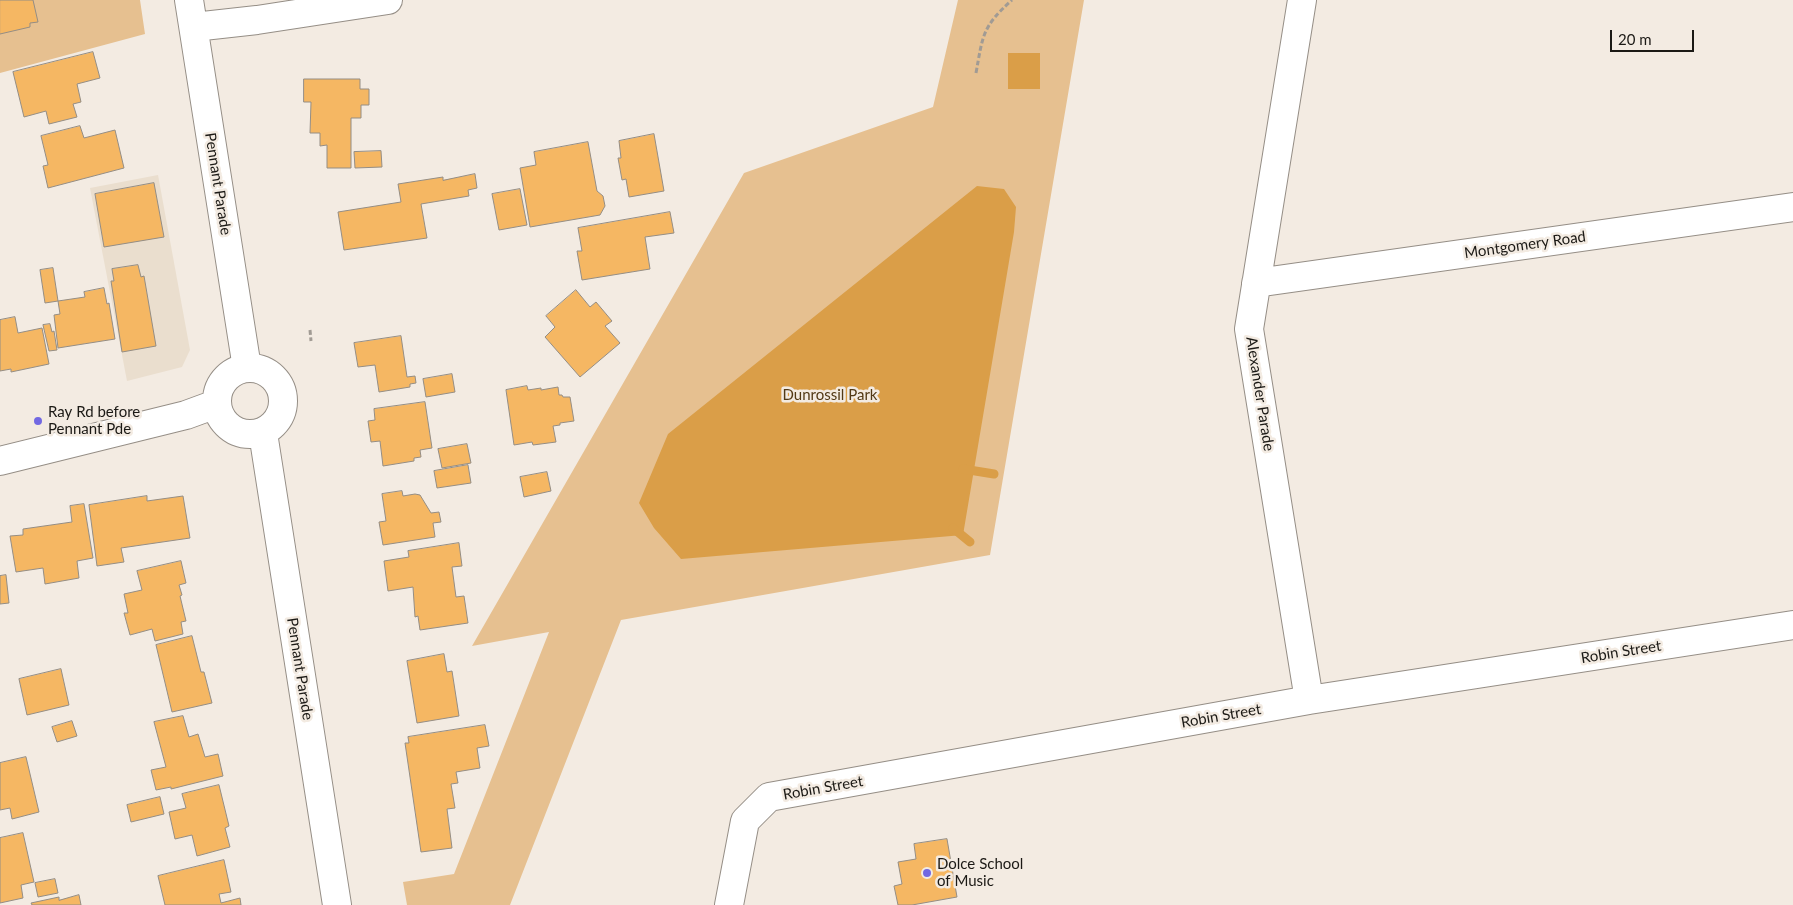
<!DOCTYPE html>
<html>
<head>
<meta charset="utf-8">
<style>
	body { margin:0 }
	#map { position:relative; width:1793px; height:905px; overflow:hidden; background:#f3ebe2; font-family:Lato,sans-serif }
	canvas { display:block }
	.scale { position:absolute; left:1610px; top:30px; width:84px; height:22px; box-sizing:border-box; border:2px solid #1b1915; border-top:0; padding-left:6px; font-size:15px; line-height:18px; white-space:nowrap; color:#1b1915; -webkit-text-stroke:4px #f3ebe2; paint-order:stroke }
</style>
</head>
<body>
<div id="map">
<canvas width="1793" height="905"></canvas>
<div class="scale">20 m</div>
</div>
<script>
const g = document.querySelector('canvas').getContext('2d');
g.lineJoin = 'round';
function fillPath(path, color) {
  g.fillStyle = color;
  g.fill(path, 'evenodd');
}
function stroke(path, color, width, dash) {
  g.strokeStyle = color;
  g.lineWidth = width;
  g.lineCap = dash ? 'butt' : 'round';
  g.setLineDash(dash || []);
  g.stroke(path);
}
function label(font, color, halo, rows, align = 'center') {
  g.font = font + ' Lato,sans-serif';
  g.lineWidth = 5;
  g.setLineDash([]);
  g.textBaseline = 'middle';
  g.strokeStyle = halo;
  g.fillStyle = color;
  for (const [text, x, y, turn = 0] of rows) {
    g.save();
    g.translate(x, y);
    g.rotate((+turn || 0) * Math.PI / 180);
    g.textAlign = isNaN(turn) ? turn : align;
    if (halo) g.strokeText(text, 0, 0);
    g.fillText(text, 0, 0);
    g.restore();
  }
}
fillPath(new Path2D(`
	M 158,175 L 190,350 L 182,367 L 127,381 L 90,188 Z`), '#eadece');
fillPath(new Path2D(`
	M 0,0 L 140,0 L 145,34 L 0,73 Z
	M 958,0 L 1084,0 L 990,555 L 621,620 L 510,905 L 407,905 L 403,882 L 454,874 L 549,632 L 472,646 L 744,173 L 933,107 Z`), '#e6c090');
fillPath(new Path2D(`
	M 1008,53 L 1040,53 L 1040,89 L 1008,89 Z
	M 977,186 L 1004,189 L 1016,207 L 1014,232 L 963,535 L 681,559 L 654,528 L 639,503 L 668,434 Z`), '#da9e48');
stroke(new Path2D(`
	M 963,469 L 994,474
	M 953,528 L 970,542`), '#da9e48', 9);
const building = new Path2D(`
	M 0,0 L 33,0 L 38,22 L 30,23 L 30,27 L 0,34 Z
	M 93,52 L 100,78 L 77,84 L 81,102 L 73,104 L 77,117 L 49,124 L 46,111 L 24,117 L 13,72 Z
	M 304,79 L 360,79 L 360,89 L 369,89 L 369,105 L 361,105 L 361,118 L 351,118 L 351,168 L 327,168 L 327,145 L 320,146 L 320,133 L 310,133 L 311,102 L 304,102 Z
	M 80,126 L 84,138 L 115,130 L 124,168 L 48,188 L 43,166 L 48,165 L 41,136 Z
	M 654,134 L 664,191 L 629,197 L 626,179 L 622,180 L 618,158 L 621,158 L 619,141 Z
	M 588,142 L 597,191 L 603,196 L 605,206 L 600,215 L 530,227 L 520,168 L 536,165 L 534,152 Z
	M 381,151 L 382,167 L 355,168 L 354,152 Z
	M 475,174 L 477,188 L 468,190 L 469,196 L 421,204 L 427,238 L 344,250 L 338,212 L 401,202 L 398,184 L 443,177 L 443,180 Z
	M 154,183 L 164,237 L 104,247 L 95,194 Z
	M 520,189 L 527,225 L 499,230 L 492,194 Z
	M 670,212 L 674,233 L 645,237 L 650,269 L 582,280 L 577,251 L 582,251 L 578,228 Z
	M 138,265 L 141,277 L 144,276 L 156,346 L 122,352 L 111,281 L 114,281 L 112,269 Z
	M 53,268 L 58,301 L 45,303 L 40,270 Z
	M 104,288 L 107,304 L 109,303 L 115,339 L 58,348 L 54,315 L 60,314 L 58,301 L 85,297 L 84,292 Z
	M 576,290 L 590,307 L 596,302 L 612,321 L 605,326 L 620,343 L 580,377 L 545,337 L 555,327 L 546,316 Z
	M 15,317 L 18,333 L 42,328 L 49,364 L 11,372 L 11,369 L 0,371 L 0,320 Z
	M 50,324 L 52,332 L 54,331 L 57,350 L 49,351 L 43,325 Z
	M 401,336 L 407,377 L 415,376 L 416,383 L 410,384 L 410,387 L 379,392 L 375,365 L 358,367 L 354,343 Z
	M 452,374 L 455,392 L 426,397 L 423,379 Z
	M 527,386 L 528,390 L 541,388 L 541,390 L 558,387 L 559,395 L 562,395 L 563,397 L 570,397 L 574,421 L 560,423 L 560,425 L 553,426 L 556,442 L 533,445 L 532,442 L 514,445 L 506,390 Z
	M 425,402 L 432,448 L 420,450 L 421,457 L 414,458 L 414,461 L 383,466 L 380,441 L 371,442 L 368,421 L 375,420 L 374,409 Z
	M 467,444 L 471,463 L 442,468 L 438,449 Z
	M 468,465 L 471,483 L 437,488 L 434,471 Z
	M 547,472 L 551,491 L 524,497 L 520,477 Z
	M 402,491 L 403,496 L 415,494 L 420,495 L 431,513 L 439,512 L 441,522 L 433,523 L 435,537 L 383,545 L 379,522 L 386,521 L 382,494 Z
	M 147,496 L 147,501 L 183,496 L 190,538 L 121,548 L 124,562 L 97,566 L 89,505 Z
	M 84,504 L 93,558 L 77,561 L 79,578 L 45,584 L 43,568 L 16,572 L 10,536 L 23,535 L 23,529 L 72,522 L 70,506 Z
	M 459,543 L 462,566 L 452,567 L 456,597 L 464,596 L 468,623 L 420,630 L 418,616 L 415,617 L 413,587 L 388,591 L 384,561 L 409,557 L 408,551 Z
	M 181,561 L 186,583 L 179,585 L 182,595 L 180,596 L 186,621 L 181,622 L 183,634 L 155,641 L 152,629 L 130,635 L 124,613 L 128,613 L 124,594 L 142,590 L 137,571 Z
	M 6,575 L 9,603 L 0,604 L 0,576 Z
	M 192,636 L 201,672 L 204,672 L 212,703 L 172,712 L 156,645 Z
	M 444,654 L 447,672 L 452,671 L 459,716 L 417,723 L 407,661 Z
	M 61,669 L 69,705 L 27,715 L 19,679 Z
	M 183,716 L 189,737 L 198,734 L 205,757 L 218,754 L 223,776 L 171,789 L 171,787 L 156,790 L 151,770 L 166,767 L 154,722 Z
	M 72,721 L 77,736 L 57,742 L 52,727 Z
	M 485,725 L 489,746 L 477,748 L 480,768 L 456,772 L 458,783 L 451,784 L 455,808 L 447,809 L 452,848 L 421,852 L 405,743 L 409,743 L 408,737 Z
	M 26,757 L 39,812 L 12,819 L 10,808 L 0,810 L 0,763 Z
	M 219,785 L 229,826 L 225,828 L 230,847 L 197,856 L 192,835 L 175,839 L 169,812 L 186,808 L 182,794 Z
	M 160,797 L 164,814 L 131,822 L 127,805 Z
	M 23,833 L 34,882 L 21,885 L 23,898 L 0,903 L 0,838 Z
	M 947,839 L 957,897 L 912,905 L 898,905 L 894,886 L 902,884 L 898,862 L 916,859 L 914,844 Z
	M 224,860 L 231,892 L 219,894 L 221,903 L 240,898 L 241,905 L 165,905 L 158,876 Z
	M 55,879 L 58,893 L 38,897 L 35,883 Z
	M 79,895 L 81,905 L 32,905 L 31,903 L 59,897 L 59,900 Z`);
fillPath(building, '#f5b763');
stroke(building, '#948d84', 1);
const street = new Path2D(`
	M 189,0 L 247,368
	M 1302,0 L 1249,329 L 1309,700
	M 194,27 L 257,20 L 388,0
	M 1256,283 L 1793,207
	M 729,905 L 745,821 L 769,797 L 1309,700 L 1793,625`);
const secondary = new Path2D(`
	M217 401a33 33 0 1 1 66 0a33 33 0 1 1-66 0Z
	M 263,433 L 337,905
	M 0,461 L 186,415 L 216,404`);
stroke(street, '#958e86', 30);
stroke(secondary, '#958e86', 30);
stroke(new Path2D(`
	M 976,73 C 983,35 982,27 1012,0
	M 310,330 L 311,341`), '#a19b94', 3, [5, 2.5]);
stroke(street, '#fff', 28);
stroke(secondary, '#fff', 28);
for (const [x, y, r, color] of [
	[38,421,5,"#7268e2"],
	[927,873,5,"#7268e2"]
]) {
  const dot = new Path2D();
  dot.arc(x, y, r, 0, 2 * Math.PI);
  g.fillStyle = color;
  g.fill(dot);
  stroke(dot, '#f3ebe2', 2);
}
label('15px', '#1b1915', '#f3ebe2', [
	["Pennant Parade",218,184,81],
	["Montgomery Road",1525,245,-8],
	["Alexander Parade",1260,394,81],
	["Robin Street",1621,652,-9],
	["Pennant Parade",300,669,81],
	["Robin Street",1221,716,-10],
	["Robin Street",823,788,-10]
]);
label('15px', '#523915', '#f3ebe2', [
	["Dunrossil Park",830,395]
]);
label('15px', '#1b1915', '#f3ebe2', [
	["Ray Rd before",48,412],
	["Pennant Pde",48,429],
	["Dolce School",937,864],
	["of Music",937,881]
], 'left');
</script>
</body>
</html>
